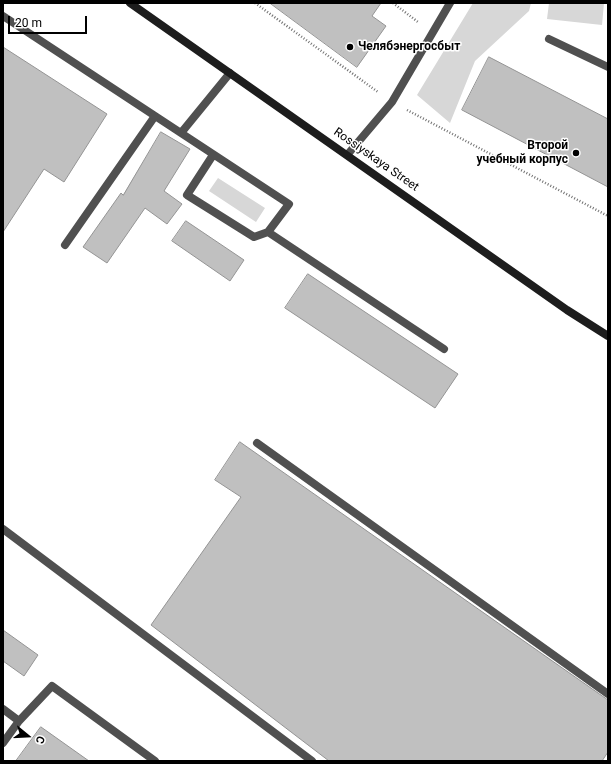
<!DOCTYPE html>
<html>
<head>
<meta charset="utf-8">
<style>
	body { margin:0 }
	#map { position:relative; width:611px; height:764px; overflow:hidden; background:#fff; font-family:Roboto,sans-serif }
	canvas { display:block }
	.frame { position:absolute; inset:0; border:4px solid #000; pointer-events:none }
	.north { position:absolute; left:8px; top:716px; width:40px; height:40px; -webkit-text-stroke:3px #fff; paint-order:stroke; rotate:108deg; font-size:11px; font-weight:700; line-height:16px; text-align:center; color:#000 }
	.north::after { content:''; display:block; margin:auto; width:14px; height:18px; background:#000; clip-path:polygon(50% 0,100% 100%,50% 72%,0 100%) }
	.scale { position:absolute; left:8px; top:16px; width:79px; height:18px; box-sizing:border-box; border:2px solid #000; border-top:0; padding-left:5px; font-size:12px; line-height:14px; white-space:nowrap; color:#000; -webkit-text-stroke:3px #fff; paint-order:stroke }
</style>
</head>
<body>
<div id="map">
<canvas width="611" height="764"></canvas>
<div class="frame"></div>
<div class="north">С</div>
<div class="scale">20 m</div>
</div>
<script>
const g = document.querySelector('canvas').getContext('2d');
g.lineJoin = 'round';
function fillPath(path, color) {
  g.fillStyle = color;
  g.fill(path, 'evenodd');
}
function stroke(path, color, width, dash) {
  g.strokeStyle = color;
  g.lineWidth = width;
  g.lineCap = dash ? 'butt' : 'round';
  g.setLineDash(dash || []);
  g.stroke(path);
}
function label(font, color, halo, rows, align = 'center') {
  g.font = font + ' Roboto,sans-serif';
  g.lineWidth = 3;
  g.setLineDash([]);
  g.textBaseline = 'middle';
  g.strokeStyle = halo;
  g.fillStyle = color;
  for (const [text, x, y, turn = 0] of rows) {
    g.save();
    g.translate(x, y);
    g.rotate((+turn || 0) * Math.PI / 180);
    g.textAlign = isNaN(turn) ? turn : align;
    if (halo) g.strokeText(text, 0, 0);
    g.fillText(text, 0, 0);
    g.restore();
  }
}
fillPath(new Path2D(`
	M 473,3 L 531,3 L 529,11 L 475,61 L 450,123 L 417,95 Z
	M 549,3 L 604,3 L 602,25 L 547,19 Z
	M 218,178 L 265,208 L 256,222 L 209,191 Z`), '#d7d7d7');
const building = new Path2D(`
	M 270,3 L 381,3 L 372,16 L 386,26 L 357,67 Z
	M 3,47 L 107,114 L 64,182 L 44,169 L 3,232 Z
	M 489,57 L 608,119 L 608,187 L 462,110 Z
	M 161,132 L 190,149 L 164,191 L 182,204 L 167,224 L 145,208 L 107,263 L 83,247 L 121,193 L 123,195 Z
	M 186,221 L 244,260 L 230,281 L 172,241 Z
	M 308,274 L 458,374 L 435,408 L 285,308 Z
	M 240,442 L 608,700 L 608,752 L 602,761 L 329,761 L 151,625 L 241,497 L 215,480 Z
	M 3,630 L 38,655 L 24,676 L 3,661 Z
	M 41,727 L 89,761 L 16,761 Z`);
fillPath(building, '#c0c0c0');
stroke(building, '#949494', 1);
stroke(new Path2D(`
	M 255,3 L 378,92
	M 393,3 L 418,22
	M 407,110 L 608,216`), '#727272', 2.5, [1, 2]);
stroke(new Path2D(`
	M 3,16 L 289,204 L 268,232 L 444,349
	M 549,39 L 608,67
	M 181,133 L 230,73
	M 348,154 L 392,102 L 450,3
	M 213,155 L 187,195 L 254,237 L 268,232
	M 65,245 L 155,116
	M 257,443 L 608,694
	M 3,529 L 312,761
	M 3,709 L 19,721 L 52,686 L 155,761
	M 3,743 L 19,721`), '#505050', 8);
stroke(new Path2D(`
	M 130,3 L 567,310 L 608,336`), '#1d1d1d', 8);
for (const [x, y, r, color] of [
	[350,47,4,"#000"],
	[576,153,4,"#000"]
]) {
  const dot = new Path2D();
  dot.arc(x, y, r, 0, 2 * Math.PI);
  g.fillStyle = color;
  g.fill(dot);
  stroke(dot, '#fff', 1.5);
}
label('bold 12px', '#000', '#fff', [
	["Челябэнергосбыт",358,47],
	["Второй",568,146,"right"],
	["учебный корпус",568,160,"right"]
], 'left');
label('12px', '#000', '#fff', [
	["Rossiyskaya Street",376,160,35]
]);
</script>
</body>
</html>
